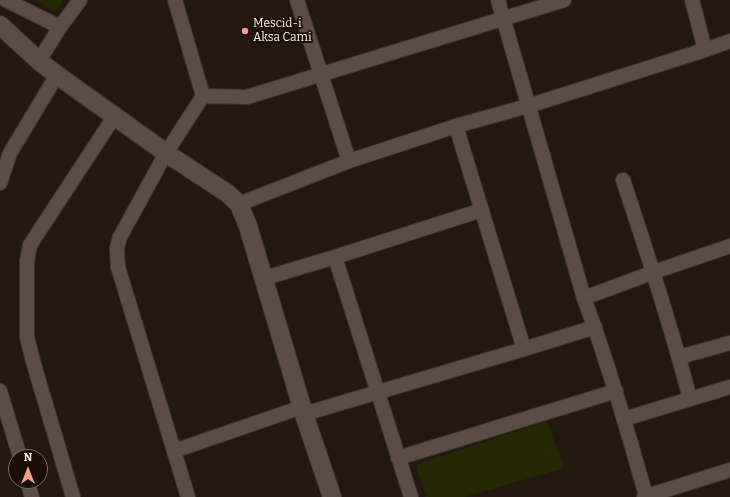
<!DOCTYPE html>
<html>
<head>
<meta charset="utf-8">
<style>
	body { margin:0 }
	#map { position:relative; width:730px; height:497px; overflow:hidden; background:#23180f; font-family:Bitter,serif }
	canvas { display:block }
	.north { position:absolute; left:8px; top:449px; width:40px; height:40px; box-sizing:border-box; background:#1a0f07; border:1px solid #746a63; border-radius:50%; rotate:0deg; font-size:11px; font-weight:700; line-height:16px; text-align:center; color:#fbf3ed }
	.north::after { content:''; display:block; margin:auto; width:14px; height:18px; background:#f59c91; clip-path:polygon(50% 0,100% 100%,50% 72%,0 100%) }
</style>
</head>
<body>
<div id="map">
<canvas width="730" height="497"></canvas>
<div class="north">N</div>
</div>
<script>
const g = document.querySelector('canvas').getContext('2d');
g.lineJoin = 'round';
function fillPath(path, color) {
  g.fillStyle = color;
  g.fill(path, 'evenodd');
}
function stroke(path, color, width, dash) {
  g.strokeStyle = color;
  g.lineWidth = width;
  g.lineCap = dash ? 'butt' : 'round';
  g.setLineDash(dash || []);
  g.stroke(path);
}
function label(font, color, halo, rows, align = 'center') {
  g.font = font + ' Bitter,serif';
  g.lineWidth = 4;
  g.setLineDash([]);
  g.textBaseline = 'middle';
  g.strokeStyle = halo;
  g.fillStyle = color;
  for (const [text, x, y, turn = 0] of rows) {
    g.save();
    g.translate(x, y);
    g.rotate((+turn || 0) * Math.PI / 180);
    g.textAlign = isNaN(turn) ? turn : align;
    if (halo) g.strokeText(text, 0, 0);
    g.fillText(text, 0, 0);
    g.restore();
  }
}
fillPath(new Path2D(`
	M 35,0 L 63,0 L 58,9 L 54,11 Z
	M 547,421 L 564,468 L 464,497 L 426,497 L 416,465 Z`), '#242802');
const minor = new Path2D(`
	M 6,0 L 60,27
	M 175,0 L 203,96 L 247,97 L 564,0
	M 297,0 L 349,161
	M 498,0 L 584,298 C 608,363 627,429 646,496
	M 692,0 L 705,50
	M 39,61 L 60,27 L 80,0
	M 456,126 L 524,349
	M 623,180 C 647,252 671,325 690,399
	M 0,183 L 10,153 L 57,75
	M 239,204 L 349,161 L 456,126 L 528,106 L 705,50 L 730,41
	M 335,257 L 411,497
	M 265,278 L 335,257 L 482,210
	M 584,298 L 654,272 L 730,246
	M 679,357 L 730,343
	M 0,391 L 20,457
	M 304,414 L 524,349 L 595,327
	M 624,419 L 730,387
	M 174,451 L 302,407
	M 398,458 L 616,391
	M 27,481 L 32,497
	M 73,497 L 33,361 L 27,337 L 27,261 L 30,245 L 114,117
	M 188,497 L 118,267 L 117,248 L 120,237 L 166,153 L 203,96
	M 644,497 L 730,470`);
const tertiary = new Path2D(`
	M 0,25 L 39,61 L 57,75 L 166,153 L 227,193 L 239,204 L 248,226 L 304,414 L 332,497`);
stroke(minor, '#3c3430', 16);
stroke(tertiary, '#3c3430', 20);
stroke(minor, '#5b4d43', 14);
stroke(tertiary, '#5b4d43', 18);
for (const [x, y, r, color] of [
	[245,31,4,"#f59c91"]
]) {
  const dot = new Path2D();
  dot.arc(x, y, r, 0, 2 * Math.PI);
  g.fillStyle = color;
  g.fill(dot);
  stroke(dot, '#1a0f07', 1.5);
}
label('12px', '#fbf3ed', '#1a0f07', [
	["Mescid-i",253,24],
	["Aksa Cami",253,38]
], 'left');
</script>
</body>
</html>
